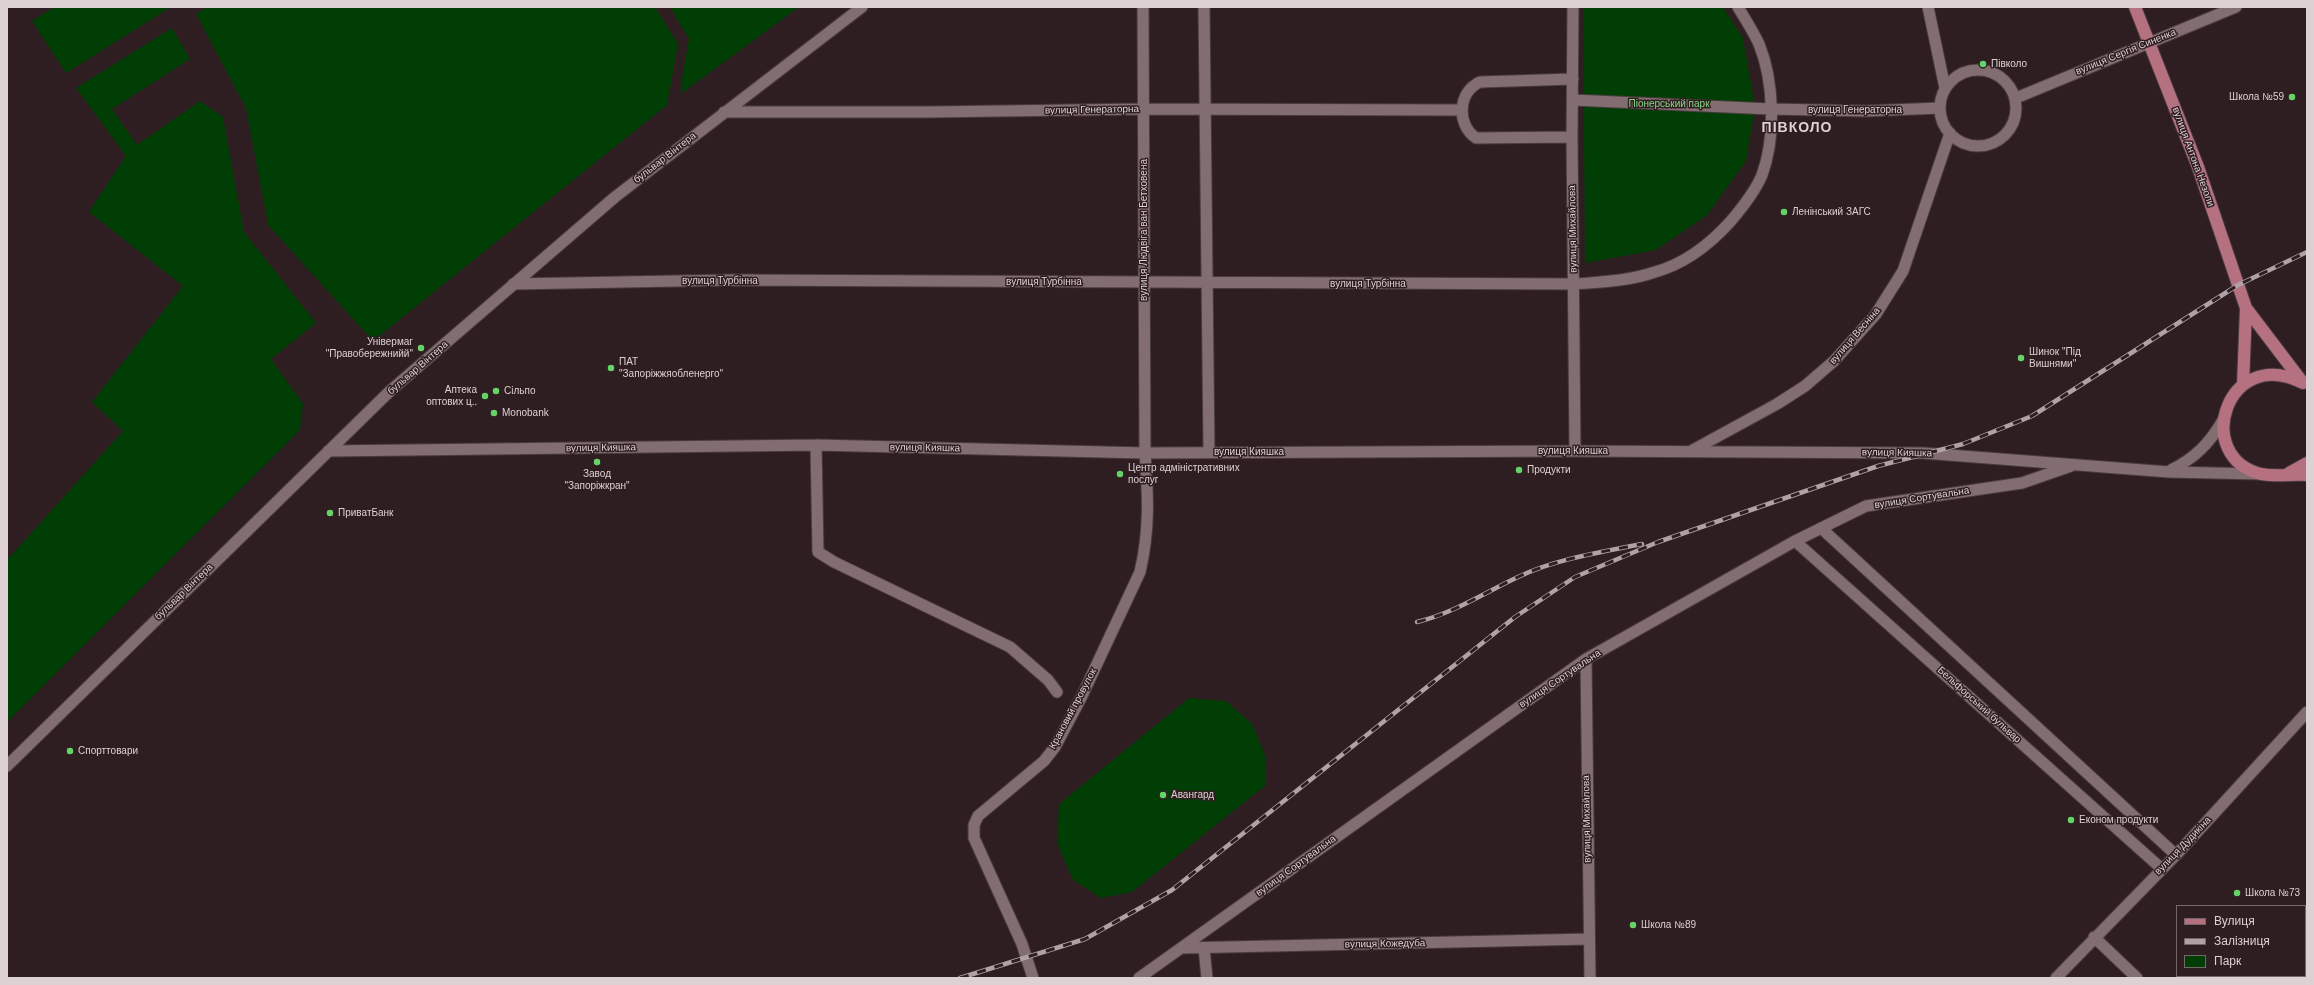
<!DOCTYPE html>
<html>
<head>
<meta charset="utf-8">
<style>
	body { margin:0 }
	#map { position:relative; width:2314px; height:985px; overflow:hidden; background:#2f1e21; font-family:Arial,sans-serif }
	canvas { display:block }
	.frame { position:absolute; inset:0; border:8px solid #ddd1d3; pointer-events:none }
	.legend { position:absolute; left:2176px; top:905px; width:130px; height:72px; box-sizing:border-box; background:#2f1e21; border:1px solid #756668; margin:0; padding:5px 7px; list-style:none; font-size:12px; color:#ddd1d3 }
	.legend li { display:flex; align-items:center; gap:8px; height:20px }
	.legend b { width:20px; border:1px solid #756668 }
</style>
</head>
<body>
<div id="map">
<canvas width="2314" height="985"></canvas>
<div class="frame"></div>
<ul class="legend">
<li><b style="height:5px;background:#b57180"></b>Вулиця</li>
<li><b style="height:5px;background:#afa2a4"></b>Залізниця</li>
<li><b style="height:11px;background:#003e06"></b>Парк</li>
</ul>
</div>
<script>
const g = document.querySelector('canvas').getContext('2d');
g.lineJoin = 'round';
function fillPath(path, color) {
  g.fillStyle = color;
  g.fill(path, 'evenodd');
}
function stroke(path, color, width, dash) {
  g.strokeStyle = color;
  g.lineWidth = width;
  g.lineCap = dash ? 'butt' : 'round';
  g.setLineDash(dash || []);
  g.stroke(path);
}
function label(font, color, halo, rows, align = 'center') {
  g.font = font + ' Arial,sans-serif';
  g.lineWidth = 3;
  g.setLineDash([]);
  g.textBaseline = 'middle';
  g.strokeStyle = halo;
  g.fillStyle = color;
  for (const [text, x, y, turn = 0] of rows) {
    g.save();
    g.translate(x, y);
    g.rotate((+turn || 0) * Math.PI / 180);
    g.textAlign = isNaN(turn) ? turn : align;
    if (halo) g.strokeText(text, 0, 0);
    g.fillText(text, 0, 0);
    g.restore();
  }
}
fillPath(new Path2D(`
	M 54,7 L 171,7 L 66,73 L 32,21 Z
	M 207,7 L 655,7 L 678,44 L 667,105 L 373,341 L 268,225 L 246,108 L 196,14 Z
	M 670,7 L 799,7 L 682,93 L 681,84 L 689,39 Z
	M 1583,7 L 1723,7 L 1743,38 L 1755,107 L 1746,161 L 1707,215 L 1656,250 L 1585,263 Z
	M 172,28 L 190,59 L 112,109 L 137,145 L 200,101 L 223,117 L 244,232 L 316,323 L 271,359 L 303,404 L 300,430 L 7,722 L 7,560 L 123,431 L 92,402 L 183,286 L 89,212 L 126,156 L 76,88 Z
	M 1189,698 L 1226,701 L 1252,724 L 1265,755 L 1266,785 L 1132,892 L 1101,898 L 1073,880 L 1057,843 L 1059,804 Z`), '#003e06');
const minor = new Path2D(`
	M 1204,7 L 1209,452
	M 1573,7 L 1572,137 L 1575,451
	M 1928,7 L 1945,88
	M1940 108a38 38 0 1 1 76 0a38 38 0 1 1-76 0Z
	M 2016,98 L 2236,7
	M 1573,100 L 1771,109 L 1865,111 L 1940,108
	M 724,112 L 928,112 L 1143,109 L 1461,110
	M 1572,137 L 1476,138 C 1456,124 1458,92 1480,82 L 1573,79
	M 513,284 L 731,280 L 1575,284 C 1602,282 1629,281 1655,272 C 1684,264 1710,244 1730,222 C 1742,208 1755,192 1762,175 C 1776,137 1774,81 1759,44 C 1753,31 1745,19 1738,7
	M 816,445 L 818,552 L 834,562 L 1010,647 L 1048,680 L 1057,692
	M 328,451 L 816,445 L 1145,453 L 1575,451 L 1923,453 L 2169,472 L 2260,474
	M 1691,451 L 1777,404 L 1805,386 L 1834,361 L 1876,314 L 1903,271 L 1950,133
	M 2171,470 C 2195,458 2210,443 2223,420
	M 1821,528 L 2176,855
	M 1795,541 L 2162,869
	M 1586,659 L 1590,978
	M 7,766 L 390,391 L 615,197 L 862,7
	M 2094,937 L 2137,978
	M 1181,948 L 1589,939
	M 1204,948 L 1207,978
	M 1033,978 L 1022,944 L 974,838 L 974,825 L 978,816 L 1044,761 L 1055,747 L 1081,698 L 1140,572 C 1150,529 1148,496 1145,453 L 1143,7
	M 1139,978 L 1586,659 L 1795,541 L 1866,506 L 2022,483 L 2071,466
	M 2056,978 L 2176,855 L 2307,712`);
const major = new Path2D(`
	M 2135,7 L 2198,167 L 2246,308 L 2303,383
	M 2301,382 C 2226,346 2192,457 2261,474 C 2276,477 2292,474 2307,475
	M 2243,385 L 2246,308
	M 2289,473 L 2307,463`);
stroke(minor, '#4a3c3f', 13);
stroke(major, '#4a3c3f', 14);
stroke(minor, '#826d70', 11);
stroke(major, '#b57180', 12);
const rail = new Path2D(`
	M 1417,622 C 1454,613 1484,593 1518,577 C 1556,559 1601,552 1642,544
	M 960,978 L 1085,939 L 1172,890 L 1515,617 L 1575,577 L 1658,542 L 1878,466 L 1963,444 L 2032,416 L 2238,285 L 2307,252`);
stroke(rail, '#afa2a4', 4.5);
stroke(rail, '#2f1e21', 3, [9]);
for (const [x, y, r, color] of [
	[1983,64,4,"#65d467"],
	[2292,97,4,"#65d467"],
	[1784,212,4,"#65d467"],
	[421,348,4,"#65d467"],
	[2021,358,4,"#65d467"],
	[611,368,4,"#65d467"],
	[496,391,4,"#65d467"],
	[485,396,4,"#65d467"],
	[494,413,4,"#65d467"],
	[597,462,4,"#65d467"],
	[1519,470,4,"#65d467"],
	[1120,474,4,"#65d467"],
	[330,513,4,"#65d467"],
	[70,751,4,"#65d467"],
	[1163,795,4,"#65d467"],
	[2071,820,4,"#65d467"],
	[2237,893,4,"#65d467"],
	[1633,925,4,"#65d467"]
]) {
  const dot = new Path2D();
  dot.arc(x, y, r, 0, 2 * Math.PI);
  g.fillStyle = color;
  g.fill(dot);
  stroke(dot, '#2f1e21', 1.5);
}
label('10px', '#ddd1d3', '#2f1e21', [
	["вулиця Сергія Синенка",2126,52,-22],
	["вулиця Генераторна",1092,110,-1],
	["вулиця Генераторна",1855,110],
	["вулиця Антона Незоли",2193,157,70],
	["бульвар Вінтера",665,158,-38],
	["вулиця Михайлова",1573,229,-91],
	["вулиця Людвіга ван Бетховена",1144,230,-90],
	["вулиця Турбінна",720,281],
	["вулиця Турбінна",1044,282],
	["вулиця Турбінна",1368,284],
	["вулиця Весніна",1855,336,-49],
	["бульвар Вінтера",418,368,-41],
	["вулиця Кияшка",601,448,-1],
	["вулиця Кияшка",925,448,1],
	["вулиця Кияшка",1573,451],
	["вулиця Кияшка",1249,452],
	["вулиця Кияшка",1897,453,1],
	["вулиця Сортувальна",1922,498,-9],
	["бульвар Вінтера",184,592,-44],
	["вулиця Сортувальна",1560,679,-34],
	["Бельфорський бульвар",1979,705,42],
	["Крановий провулок",1073,709,-62],
	["вулиця Михайлова",1587,819,-91],
	["вулиця Дудикіна",2183,846,-46],
	["вулиця Сортувальна",1296,866,-36],
	["вулиця Кожедуба",1385,944,-1]
]);
label('10px', '#ddd1d3', '#2f1e21', [
	["Півколо",1991,64],
	["Школа №59",2284,97,"right"],
	["Ленінський ЗАГС",1792,212],
	["Універмаг",413,342,"right"],
	["\"Правобережнийй\"",413,354,"right"],
	["Шинок \"Під",2029,352],
	["Вишнями\"",2029,364],
	["ПАТ",619,362],
	["\"Запоріжжяобленерго\"",619,374],
	["Аптека",477,390,"right"],
	["оптових ц‥",477,402,"right"],
	["Сільпо",504,391],
	["Monobank",502,413],
	["Центр адміністративних",1128,468],
	["послуг",1128,480],
	["Продукти",1527,470],
	["Завод",597,474,"center"],
	["\"Запоріжкран\"",597,486,"center"],
	["ПриватБанк",338,513],
	["Спорттовари",78,751],
	["Авангард",1171,795],
	["Економ продукти",2079,820],
	["Школа №73",2245,893],
	["Школа №89",1641,925]
], 'left');
label('10px', '#85d685', '#2f1e21', [
	["Піонерський парк",1669,104]
]);
g.letterSpacing = '1px';
label('bold 14px', '#ddd1d3', '#2f1e21', [
	["ПІВКОЛО",1797,128]
]);
g.letterSpacing = '0px';
</script>
</body>
</html>
